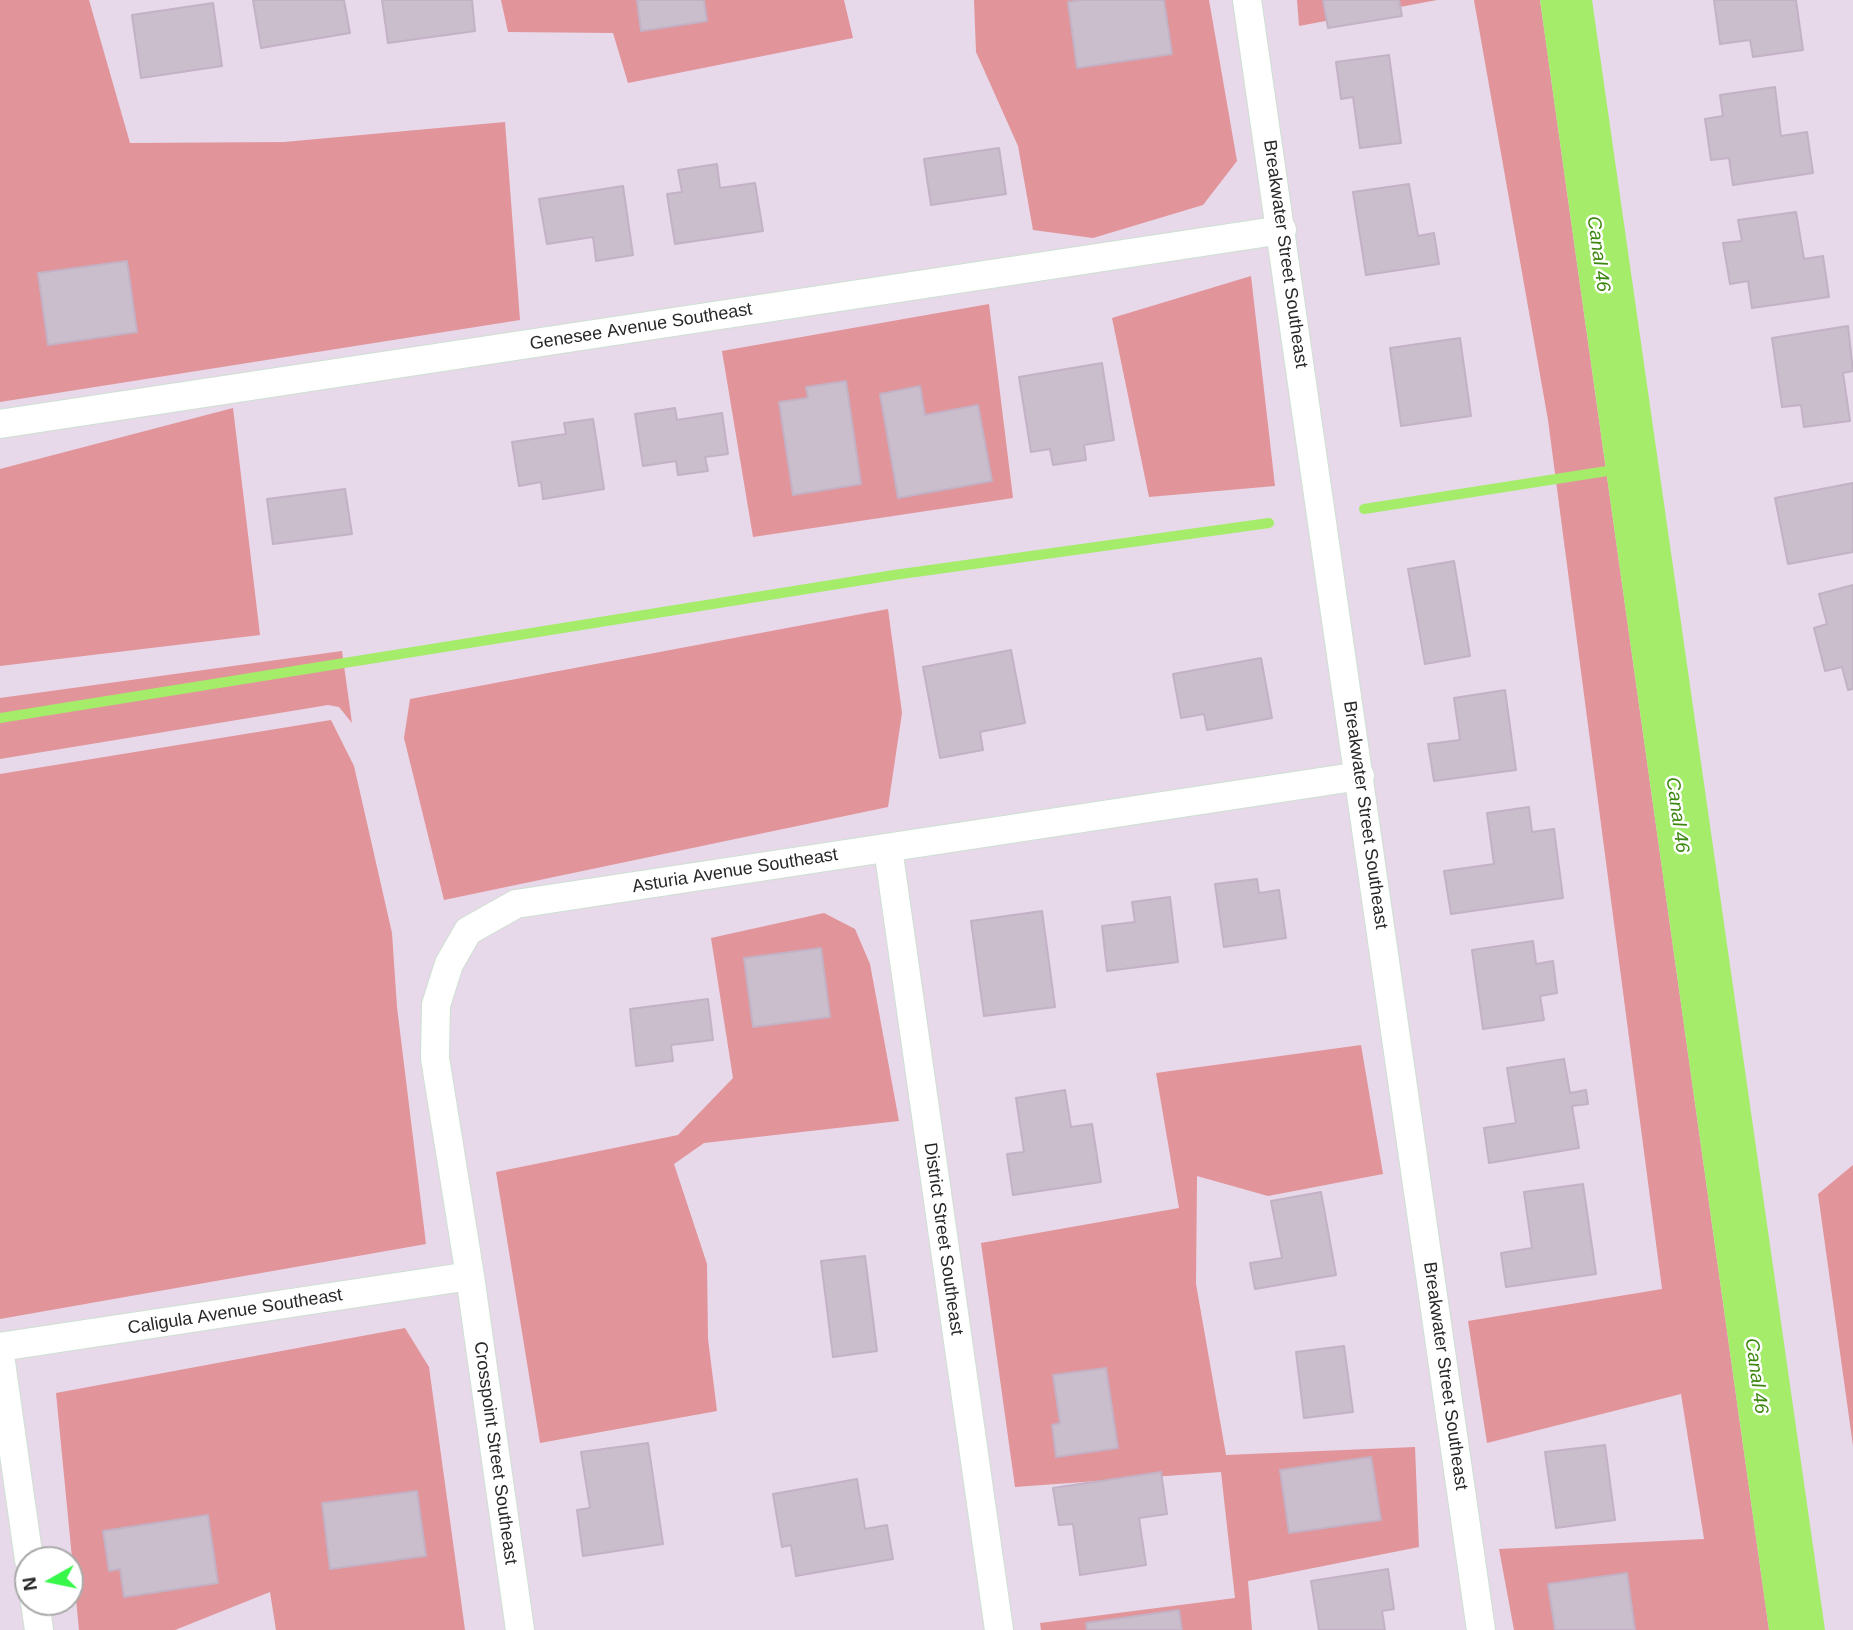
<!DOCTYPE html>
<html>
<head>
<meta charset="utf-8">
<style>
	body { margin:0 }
	#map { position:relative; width:1853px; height:1630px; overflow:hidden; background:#e7d8ea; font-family:Helvetica,sans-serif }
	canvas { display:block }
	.north { position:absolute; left:14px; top:1546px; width:70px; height:70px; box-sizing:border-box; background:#fff; border:2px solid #a9a9a9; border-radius:50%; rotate:261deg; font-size:19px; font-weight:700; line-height:28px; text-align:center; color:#272727 }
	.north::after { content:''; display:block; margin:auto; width:24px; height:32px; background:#38f74b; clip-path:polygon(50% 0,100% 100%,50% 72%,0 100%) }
</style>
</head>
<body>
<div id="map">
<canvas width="1853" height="1630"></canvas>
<div class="north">N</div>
</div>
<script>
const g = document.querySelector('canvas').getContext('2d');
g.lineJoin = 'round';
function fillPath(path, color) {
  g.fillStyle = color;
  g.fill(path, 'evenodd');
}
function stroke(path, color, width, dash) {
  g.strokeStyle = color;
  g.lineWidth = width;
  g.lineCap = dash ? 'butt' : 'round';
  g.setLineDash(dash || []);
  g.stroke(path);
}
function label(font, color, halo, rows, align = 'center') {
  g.font = font + ' Helvetica,sans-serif';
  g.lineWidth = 5;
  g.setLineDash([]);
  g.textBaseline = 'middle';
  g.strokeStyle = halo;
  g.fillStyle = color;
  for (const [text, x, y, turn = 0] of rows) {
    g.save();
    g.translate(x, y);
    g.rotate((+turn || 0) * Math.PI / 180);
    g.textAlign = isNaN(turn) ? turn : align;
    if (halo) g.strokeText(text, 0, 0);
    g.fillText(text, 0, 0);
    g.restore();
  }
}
fillPath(new Path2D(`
	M 0,0 L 89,0 L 130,143 L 284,142 L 505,122 L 520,320 L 0,402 Z
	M 501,0 L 844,0 L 853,38 L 628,83 L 613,33 L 508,32 Z
	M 974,0 L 1209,0 L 1237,161 L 1203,205 L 1093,238 L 1033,230 L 1018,146 L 976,52 Z
	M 1297,0 L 1437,0 L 1299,26 Z
	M 1474,0 L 1540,0 L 1769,1630 L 1514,1630 L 1499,1549 L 1704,1539 L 1681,1394 L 1487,1443 L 1468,1321 L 1662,1289 L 1548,420 Z
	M 1251,276 L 1275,486 L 1149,497 L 1112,318 Z
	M 989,304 L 1013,498 L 753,537 L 722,351 Z
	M 233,408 L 260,635 L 0,666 L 0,469 Z
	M 888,609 L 902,713 L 888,807 L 444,900 L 404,738 L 410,699 Z
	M 342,651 L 352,723 L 339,707 L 328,705 L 0,759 L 0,698 Z
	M 331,720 L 354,766 L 392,933 L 397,1007 L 426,1244 L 0,1319 L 0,774 Z
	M 824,913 L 855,929 L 870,964 L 899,1121 L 704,1143 L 674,1164 L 707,1264 L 708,1339 L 717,1411 L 540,1443 L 496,1172 L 678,1135 L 733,1078 L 711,938 Z
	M 1361,1045 L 1383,1174 L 1268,1196 L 1197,1176 L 1196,1284 L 1226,1455 L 1415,1447 L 1419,1547 L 1248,1581 L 1252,1630 L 1041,1630 L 1040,1623 L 1235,1598 L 1221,1472 L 1015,1487 L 981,1243 L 1179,1208 L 1156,1073 Z
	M 1853,1165 L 1853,1446 L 1818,1194 Z
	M 405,1328 L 429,1367 L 465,1630 L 276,1630 L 270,1592 L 175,1630 L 79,1630 L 56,1393 Z`), '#e19499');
fillPath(new Path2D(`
	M 1540,0 L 1592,0 L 1825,1630 L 1769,1630 Z`), '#a5ec6b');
stroke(new Path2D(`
	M 1364,509 L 1620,469
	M 0,718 L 894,575 L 1269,523`), '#a5ec6b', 10);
const building = new Path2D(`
	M 253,0 L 344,0 L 350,33 L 261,48 Z
	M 382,0 L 472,0 L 475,31 L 388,43 Z
	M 637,0 L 704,0 L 707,21 L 641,31 Z
	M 1082,0 L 1164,0 L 1172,54 L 1077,68 L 1068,2 Z
	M 1323,0 L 1399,0 L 1402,16 L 1328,28 Z
	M 1714,0 L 1796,0 L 1803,50 L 1753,57 L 1750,40 L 1720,44 Z
	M 213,3 L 222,66 L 141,78 L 132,15 Z
	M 1389,55 L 1401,143 L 1360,148 L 1353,97 L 1341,99 L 1336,62 Z
	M 1775,87 L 1781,136 L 1807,132 L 1813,173 L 1733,185 L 1729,158 L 1711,160 L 1705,119 L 1723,116 L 1720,95 Z
	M 999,148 L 1006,194 L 931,205 L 924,159 Z
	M 717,164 L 720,188 L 755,183 L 763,231 L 675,244 L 667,194 L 682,192 L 678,170 Z
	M 1409,184 L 1418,236 L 1434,233 L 1439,264 L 1366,275 L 1353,192 Z
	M 623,186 L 633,255 L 596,261 L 593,237 L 547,244 L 539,199 Z
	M 1796,212 L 1804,259 L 1823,256 L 1829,297 L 1752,308 L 1748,281 L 1730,284 L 1723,243 L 1742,241 L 1738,220 Z
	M 127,261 L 137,332 L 48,345 L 38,273 Z
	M 1848,326 L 1853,371 L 1843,373 L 1850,421 L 1804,427 L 1801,405 L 1782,407 L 1772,338 Z
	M 1460,338 L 1471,416 L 1401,426 L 1390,348 Z
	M 1102,363 L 1114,440 L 1084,445 L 1086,460 L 1053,465 L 1050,449 L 1031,452 L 1019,377 Z
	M 846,381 L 861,484 L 793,495 L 779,402 L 808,398 L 806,387 Z
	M 920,386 L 925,415 L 978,405 L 992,481 L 898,498 L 880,394 Z
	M 675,408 L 677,420 L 722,413 L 728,454 L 705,457 L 708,471 L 678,475 L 676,461 L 643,466 L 635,414 Z
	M 593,419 L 604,489 L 543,499 L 541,482 L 519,486 L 512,442 L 566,434 L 564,423 Z
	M 1853,483 L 1853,552 L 1788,564 L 1775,498 Z
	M 345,489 L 352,534 L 273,544 L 267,499 Z
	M 1454,561 L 1470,656 L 1425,664 L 1408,569 Z
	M 1853,585 L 1853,689 L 1848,690 L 1842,667 L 1825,671 L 1814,628 L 1827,624 L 1819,594 Z
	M 1011,650 L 1025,723 L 980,732 L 983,750 L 940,758 L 923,667 Z
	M 1261,658 L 1272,718 L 1207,730 L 1204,714 L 1181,718 L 1173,674 Z
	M 1505,690 L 1516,770 L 1434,781 L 1428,744 L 1460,740 L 1454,698 Z
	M 1529,807 L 1532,832 L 1554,829 L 1563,898 L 1451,914 L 1444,871 L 1494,864 L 1487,813 Z
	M 1257,879 L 1259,893 L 1279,890 L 1286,938 L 1224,947 L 1215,884 Z
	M 1170,897 L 1178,962 L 1107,971 L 1102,926 L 1135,922 L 1132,902 Z
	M 1042,911 L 1055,1007 L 984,1016 L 971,921 Z
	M 1533,941 L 1536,964 L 1553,961 L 1557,993 L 1540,996 L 1544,1020 L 1483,1029 L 1472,950 Z
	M 821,948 L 830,1017 L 753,1027 L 744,958 Z
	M 708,999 L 713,1040 L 671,1045 L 673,1061 L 636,1066 L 630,1009 Z
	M 1564,1059 L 1570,1093 L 1586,1090 L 1588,1104 L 1572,1106 L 1579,1148 L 1489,1163 L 1484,1128 L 1516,1123 L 1507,1068 Z
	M 1065,1090 L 1071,1127 L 1092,1124 L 1101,1182 L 1013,1195 L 1007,1154 L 1024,1152 L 1016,1098 Z
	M 1583,1184 L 1596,1274 L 1506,1287 L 1501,1253 L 1532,1248 L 1524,1192 Z
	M 1321,1192 L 1336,1275 L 1255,1289 L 1250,1263 L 1282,1258 L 1271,1201 Z
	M 865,1256 L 877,1351 L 833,1357 L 821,1261 Z
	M 1344,1346 L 1353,1412 L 1304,1418 L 1296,1352 Z
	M 1106,1368 L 1118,1448 L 1056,1457 L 1052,1425 L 1060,1423 L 1053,1375 Z
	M 648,1443 L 663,1544 L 583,1556 L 577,1510 L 590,1508 L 581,1452 Z
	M 1605,1445 L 1615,1520 L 1556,1528 L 1545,1452 Z
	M 1371,1457 L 1381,1520 L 1289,1533 L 1280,1470 Z
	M 1161,1472 L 1167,1514 L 1139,1518 L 1146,1565 L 1080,1575 L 1073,1524 L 1059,1525 L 1053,1488 Z
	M 857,1479 L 865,1529 L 887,1525 L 893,1559 L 796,1576 L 791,1545 L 782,1547 L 773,1494 Z
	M 417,1491 L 426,1556 L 330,1569 L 322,1503 Z
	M 208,1515 L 218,1583 L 124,1597 L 120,1569 L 109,1571 L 103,1531 Z
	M 1388,1569 L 1394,1609 L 1382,1611 L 1385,1630 L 1319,1630 L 1311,1581 Z
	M 1627,1573 L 1635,1630 L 1555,1630 L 1548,1584 Z
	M 1179,1610 L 1182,1630 L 1087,1630 L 1086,1623 Z`);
fillPath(building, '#cabdcc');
stroke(building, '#c3b2c5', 2);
const street = new Path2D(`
	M 1247,0 L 1481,1630
	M 0,424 L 1282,230
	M 888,848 L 999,1630
	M 0,1347 L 470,1276
	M 0,1355 L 29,1560
	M 35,1602 L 39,1630
	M 520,1630 L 470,1276 L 435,1058 L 436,1005 L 449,964 L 468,931 L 516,904 L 1360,776`);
stroke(street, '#cee0d0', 30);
stroke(street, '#fff', 28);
label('18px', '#272727', '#fff', [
	["Breakwater Street Southeast",1285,254,82],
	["Genesee Avenue Southeast",641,327,-9],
	["Breakwater Street Southeast",1365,815,82],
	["Asturia Avenue Southeast",735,871,-9],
	["District Street Southeast",943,1239,82],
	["Caligula Avenue Southeast",235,1312,-9],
	["Breakwater Street Southeast",1445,1376,82],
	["Crosspoint Street Southeast",495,1453,82]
]);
label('italic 19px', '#3b870e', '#fff', [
	["Canal 46",1598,254,82],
	["Canal 46",1677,815,82],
	["Canal 46",1756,1376,82]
]);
</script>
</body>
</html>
